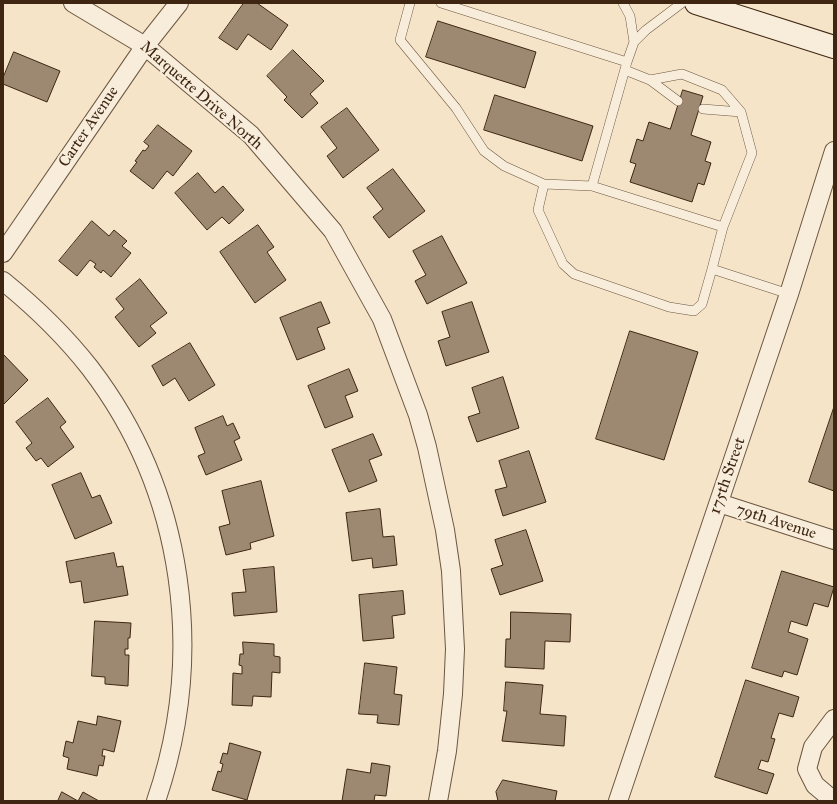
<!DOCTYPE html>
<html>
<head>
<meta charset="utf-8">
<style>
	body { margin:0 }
	#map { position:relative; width:837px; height:804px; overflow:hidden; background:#f5e4c8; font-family:"IM FELL Great Primer",serif }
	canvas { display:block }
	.frame { position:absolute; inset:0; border:4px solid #3e2612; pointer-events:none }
</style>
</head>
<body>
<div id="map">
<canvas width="837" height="804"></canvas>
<div class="frame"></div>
</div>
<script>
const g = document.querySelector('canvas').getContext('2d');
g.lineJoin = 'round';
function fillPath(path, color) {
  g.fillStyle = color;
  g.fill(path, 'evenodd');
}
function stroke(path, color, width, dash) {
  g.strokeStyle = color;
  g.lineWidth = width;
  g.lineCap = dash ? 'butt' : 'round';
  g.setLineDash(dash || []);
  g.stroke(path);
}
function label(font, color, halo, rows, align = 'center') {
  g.font = font + ' "IM FELL Great Primer",serif';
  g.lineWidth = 4;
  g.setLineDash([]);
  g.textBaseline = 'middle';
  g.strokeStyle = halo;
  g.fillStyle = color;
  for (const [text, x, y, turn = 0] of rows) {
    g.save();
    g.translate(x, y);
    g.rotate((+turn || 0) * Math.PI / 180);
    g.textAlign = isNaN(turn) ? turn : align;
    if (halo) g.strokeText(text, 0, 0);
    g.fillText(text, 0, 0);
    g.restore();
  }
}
const building = new Path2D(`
	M 244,3 L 257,3 L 288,25 L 271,50 L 248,34 L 237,50 L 219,38 Z
	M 438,21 L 536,52 L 525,88 L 426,57 Z
	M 293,50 L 324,81 L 310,94 L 318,103 L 302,118 L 284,100 L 287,97 L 267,76 Z
	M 14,52 L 60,71 L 47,102 L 3,84 L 3,78 Z
	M 683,90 L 703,96 L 691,135 L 711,142 L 705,161 L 711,163 L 704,185 L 698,183 L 692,202 L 630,182 L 636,164 L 630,162 L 637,139 L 643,141 L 649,122 L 670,129 Z
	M 495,95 L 593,126 L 582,161 L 484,130 Z
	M 347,108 L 379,150 L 343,178 L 327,156 L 337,148 L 321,127 Z
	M 158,125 L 192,151 L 173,176 L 167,171 L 153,189 L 130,171 L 137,162 L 135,161 L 143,150 L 145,151 L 149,146 L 144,142 Z
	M 393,169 L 425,211 L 389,238 L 373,217 L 383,209 L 367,188 Z
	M 198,173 L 215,193 L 223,186 L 244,210 L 229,224 L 222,217 L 207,230 L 175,193 Z
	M 92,221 L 109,236 L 114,230 L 127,241 L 122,246 L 131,253 L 111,277 L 103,270 L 101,273 L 94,267 L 96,264 L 90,260 L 77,276 L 59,261 Z
	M 258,225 L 274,247 L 267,252 L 286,280 L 255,303 L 220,252 Z
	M 442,236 L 467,283 L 427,304 L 415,281 L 426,275 L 413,251 Z
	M 140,279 L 167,313 L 150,326 L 156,333 L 139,347 L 115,317 L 124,309 L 116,299 Z
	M 321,302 L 330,323 L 317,328 L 325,349 L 297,360 L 280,318 Z
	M 472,302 L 489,352 L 446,366 L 438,341 L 450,337 L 442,312 Z
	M 630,331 L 698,352 L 664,460 L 596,439 Z
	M 190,343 L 215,385 L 189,401 L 175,378 L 163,386 L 152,366 Z
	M 3,354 L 28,380 L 3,405 Z
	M 349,369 L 358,391 L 345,396 L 353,417 L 325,428 L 308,386 Z
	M 503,377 L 519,428 L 477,442 L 468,417 L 480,413 L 472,388 Z
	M 48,398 L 66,422 L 60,427 L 74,447 L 48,467 L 41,458 L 36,461 L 26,448 L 32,443 L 16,422 Z
	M 834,407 L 834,491 L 809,482 Z
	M 223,416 L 227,426 L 233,423 L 240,438 L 234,441 L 242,460 L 206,475 L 198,456 L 205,453 L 195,428 Z
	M 373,434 L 382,455 L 369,460 L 377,481 L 349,492 L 332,450 Z
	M 529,451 L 546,502 L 503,516 L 495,490 L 507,487 L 499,461 Z
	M 81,473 L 92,498 L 100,495 L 112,523 L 75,539 L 52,485 Z
	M 261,481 L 274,536 L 250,543 L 251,549 L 226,555 L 219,527 L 230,524 L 222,491 Z
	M 380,509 L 383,537 L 394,536 L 397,565 L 373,568 L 372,558 L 352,561 L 346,513 Z
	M 526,530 L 543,581 L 500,595 L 491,569 L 503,565 L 495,540 Z
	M 114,553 L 117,567 L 123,566 L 128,595 L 84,603 L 81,581 L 70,583 L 66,562 Z
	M 274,567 L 277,612 L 234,616 L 232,593 L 246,592 L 243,570 Z
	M 782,571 L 834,587 L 828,607 L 814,603 L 807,626 L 791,621 L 788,632 L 808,639 L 797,675 L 784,671 L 782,677 L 752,668 Z
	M 403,591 L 405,614 L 392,616 L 394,638 L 363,641 L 359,595 Z
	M 511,612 L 571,614 L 570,642 L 545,641 L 544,669 L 505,667 L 506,639 L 510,639 Z
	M 95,621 L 131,623 L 130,638 L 128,638 L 128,649 L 125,649 L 125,655 L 129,655 L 128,686 L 105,684 L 105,677 L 92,676 Z
	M 243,642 L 274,644 L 274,656 L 280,657 L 280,673 L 272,672 L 271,697 L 253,696 L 252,706 L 232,705 L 233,673 L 242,674 L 242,666 L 239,665 L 240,654 L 243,654 Z
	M 365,663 L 397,667 L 394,694 L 402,695 L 399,725 L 377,723 L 378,715 L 359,714 Z
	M 746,680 L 799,697 L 793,717 L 779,713 L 771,738 L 775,739 L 768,762 L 761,760 L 758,769 L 774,774 L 767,794 L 715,777 Z
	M 506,682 L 543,685 L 540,714 L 566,716 L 564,746 L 502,741 L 507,711 L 504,711 Z
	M 98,716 L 121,721 L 114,752 L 103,749 L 102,756 L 105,756 L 103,766 L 99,765 L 97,776 L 67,769 L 69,758 L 63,756 L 66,741 L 73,743 L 78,721 L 96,725 Z
	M 230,743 L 261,752 L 247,800 L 212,790 L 218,771 L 221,772 L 223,764 L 220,763 L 223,753 L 227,754 Z
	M 372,763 L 390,766 L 386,796 L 375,795 L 374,801 L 342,801 L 347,769 L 370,773 Z
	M 503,780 L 557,791 L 555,801 L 498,801 L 496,792 Z
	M 62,792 L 78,801 L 83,792 L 99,801 L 58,801 Z`);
fillPath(building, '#9d8971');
stroke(building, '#3e2612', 1);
const lane = new Path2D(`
	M 410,3 L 400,40 L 456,108 L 484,151 L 504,166 L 544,184 L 592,186 L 627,62 L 441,3
	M 623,3 L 630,16 L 634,42
	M 627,62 L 634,42 L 646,30 L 682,3
	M 625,70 L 650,80 L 682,74 L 722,90 L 741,112 L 752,153 L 723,227
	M 650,80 L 678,101
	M 703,109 L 741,112
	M 544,184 L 538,210 L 563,264 L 574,274 L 669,307 L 694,311 L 702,304 L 712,269 L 789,294
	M 592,186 L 723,227 L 712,269`);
const street = new Path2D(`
	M 73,3 L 145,46 L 251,135 L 333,231 L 382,319 L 418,415 L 427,447 L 445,530 L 451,571 L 455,649 L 453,694 L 447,751 L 438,801
	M 3,253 L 145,46 L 179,3
	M 3,281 C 35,307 65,336 90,368 C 185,492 206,655 156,801
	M 719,503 L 834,540
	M 834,719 L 813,747 L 807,769 L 815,785 L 834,801
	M 618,801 L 789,294 L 834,151`);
const secondary = new Path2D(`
	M 696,3 L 834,47`);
stroke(lane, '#6c5640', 10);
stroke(street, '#6c5640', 20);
stroke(secondary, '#3e2612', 24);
stroke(lane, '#f8eddb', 9);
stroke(street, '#f8eddb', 18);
stroke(secondary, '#f8eddb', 22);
label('16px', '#3e2612', '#f8eddb', [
	["Marquette Drive North",201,96,41],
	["Carter Avenue",89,127,-56],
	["175th Street",728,476,-71],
	["79th Avenue",776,522,18]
]);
</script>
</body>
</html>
